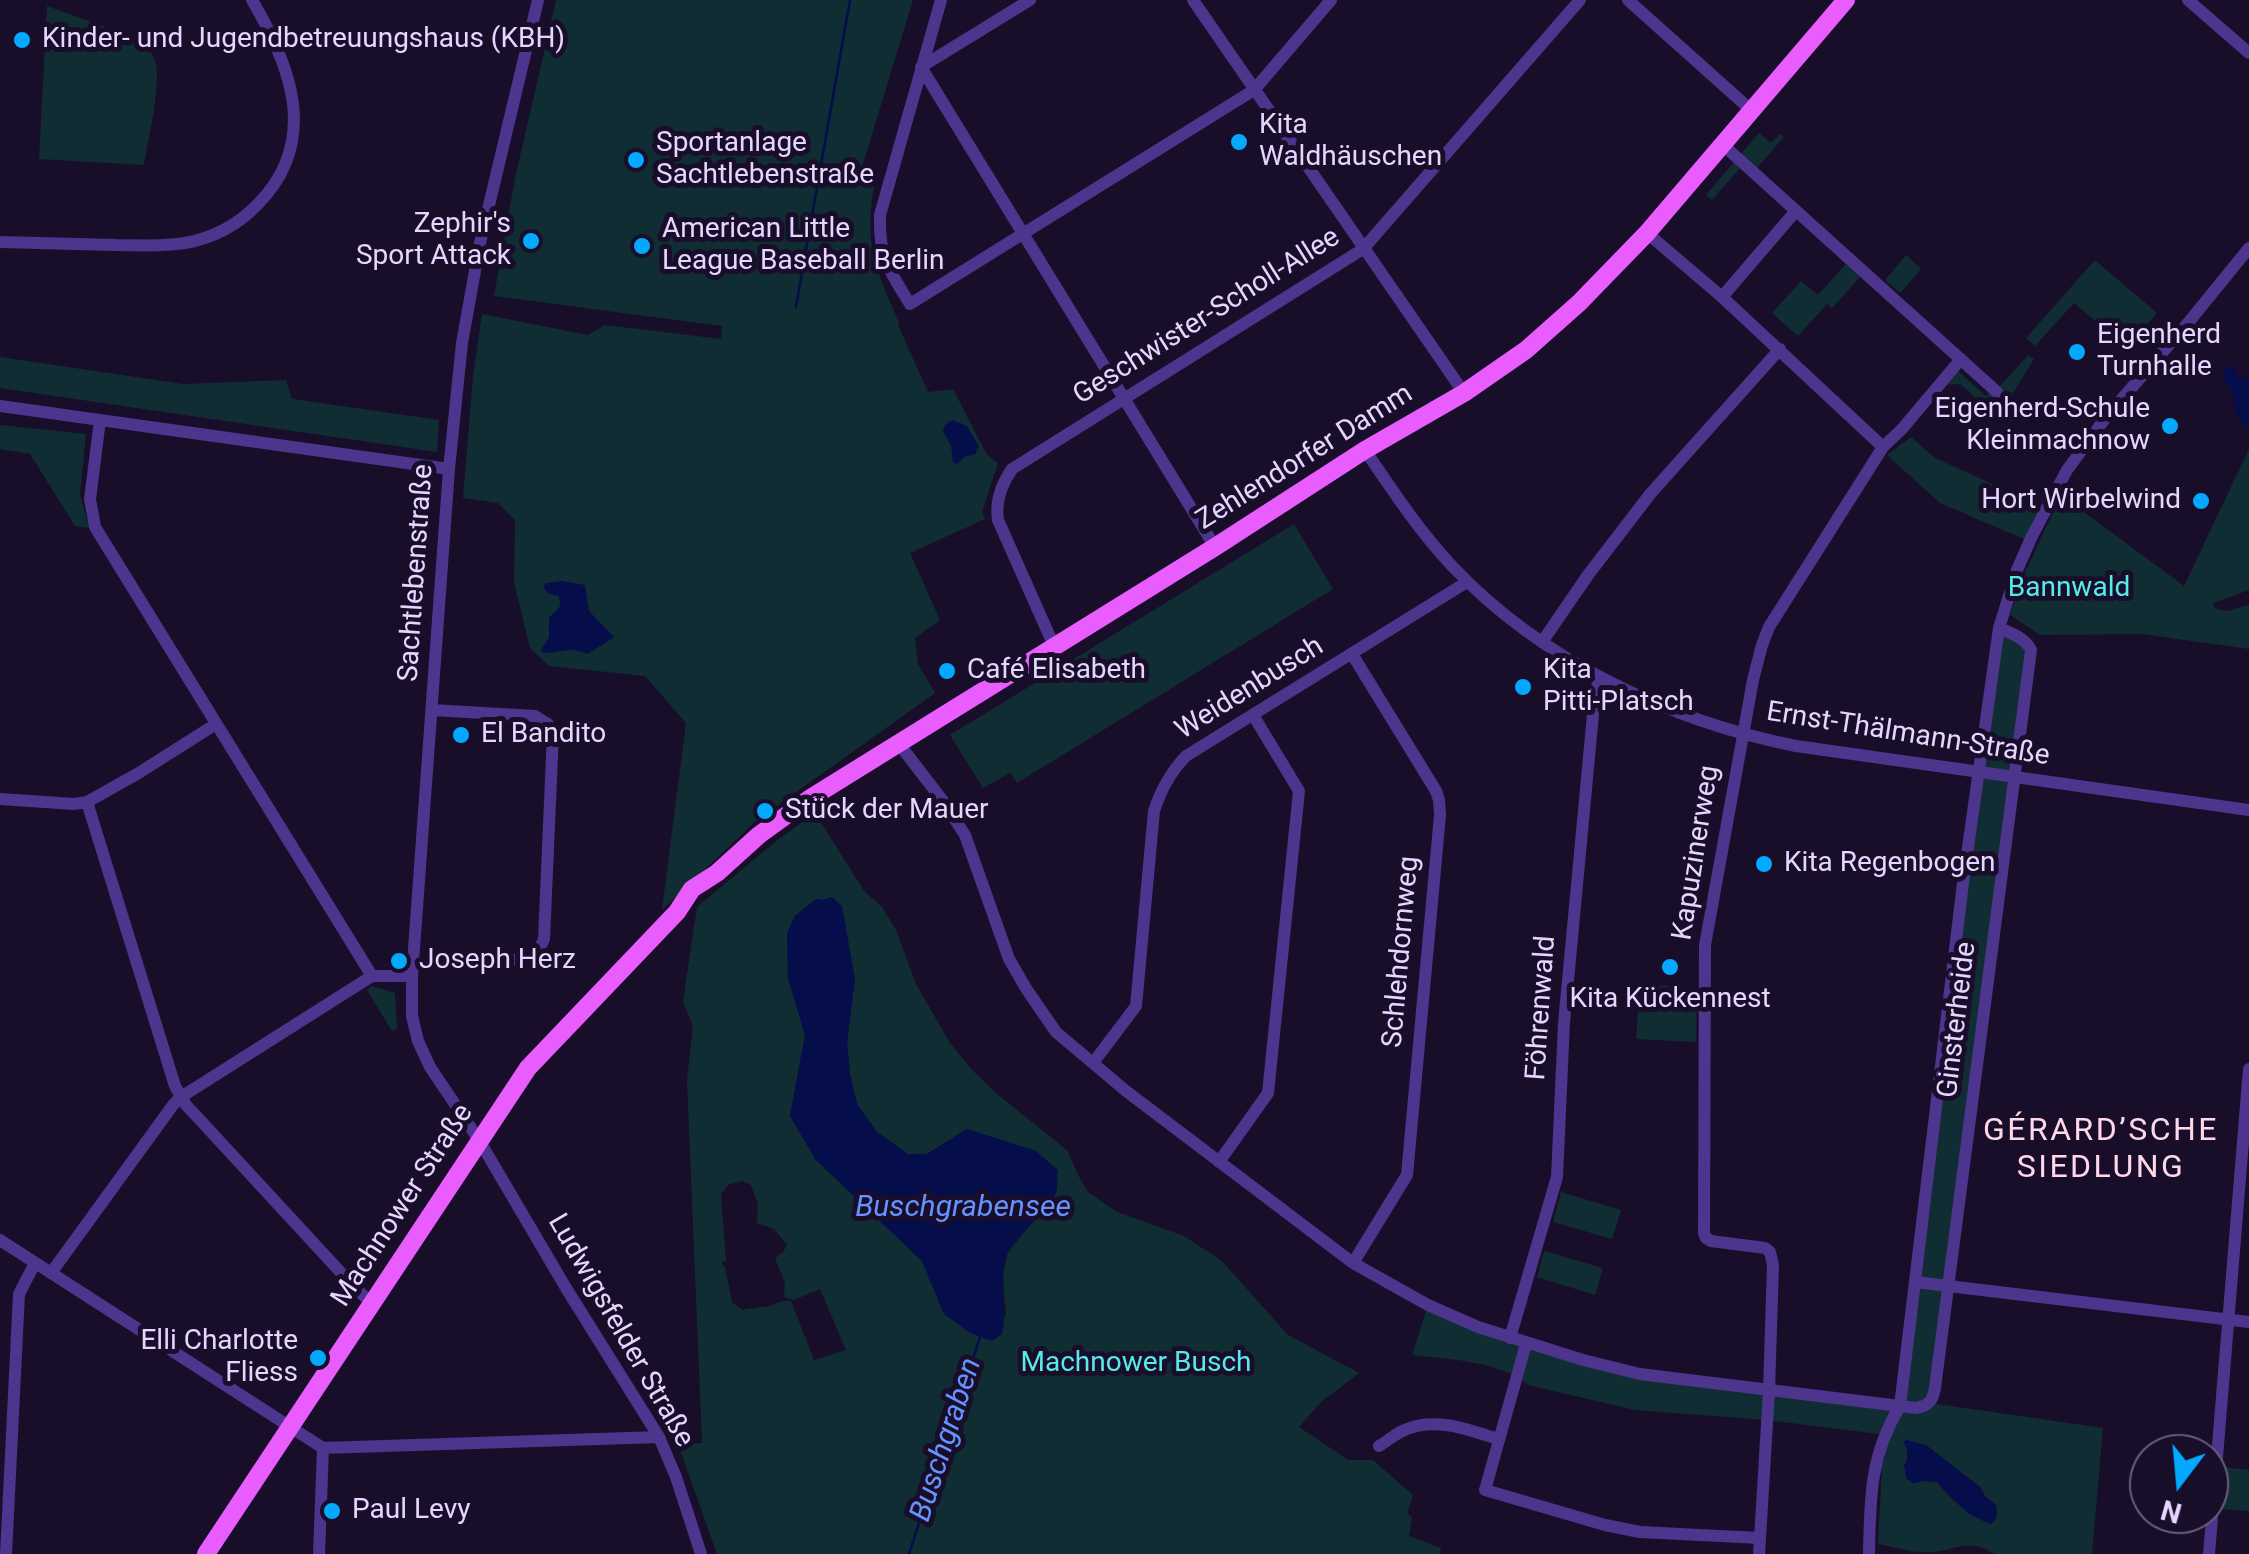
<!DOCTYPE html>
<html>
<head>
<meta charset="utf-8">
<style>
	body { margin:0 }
	#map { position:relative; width:2249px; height:1554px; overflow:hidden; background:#190e2a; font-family:Roboto,sans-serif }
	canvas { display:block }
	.north { position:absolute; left:2129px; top:1434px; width:100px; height:100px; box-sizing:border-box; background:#190e2a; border:2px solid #6b5e7f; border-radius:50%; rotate:196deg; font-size:28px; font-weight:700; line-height:40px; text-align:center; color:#e5d6ff }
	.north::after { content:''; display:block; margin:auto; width:35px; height:45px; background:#02a9ff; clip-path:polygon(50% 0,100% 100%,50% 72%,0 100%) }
</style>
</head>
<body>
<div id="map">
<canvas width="2249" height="1554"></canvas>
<div class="north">N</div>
</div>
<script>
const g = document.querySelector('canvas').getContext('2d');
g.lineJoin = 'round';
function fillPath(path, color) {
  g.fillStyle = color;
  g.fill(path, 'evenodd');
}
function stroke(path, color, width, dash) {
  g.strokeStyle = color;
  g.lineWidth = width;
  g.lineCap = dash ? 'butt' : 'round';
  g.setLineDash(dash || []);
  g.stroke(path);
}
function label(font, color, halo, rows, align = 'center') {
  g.font = font + ' Roboto,sans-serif';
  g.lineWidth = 10;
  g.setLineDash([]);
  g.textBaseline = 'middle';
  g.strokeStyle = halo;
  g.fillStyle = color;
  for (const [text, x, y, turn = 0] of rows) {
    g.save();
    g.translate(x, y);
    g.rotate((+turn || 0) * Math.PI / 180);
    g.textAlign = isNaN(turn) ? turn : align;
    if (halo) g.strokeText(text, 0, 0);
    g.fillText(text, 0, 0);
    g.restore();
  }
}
fillPath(new Path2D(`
	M 556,0 L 913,0 L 859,177 L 875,182 C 863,243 875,268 899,322 L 898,325 L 928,392 L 953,389 L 987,455 L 998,463 L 982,512 L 985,519 L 910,553 L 940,620 L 915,638 L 918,664 L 935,693 L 757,820 L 662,910 L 686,723 L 645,676 L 549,666 L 530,648 L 514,582 L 515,520 L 498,503 L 463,498 L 473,376 L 482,314 L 588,335 L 605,325 L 721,339 L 722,326 L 494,296 L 515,178 Z
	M 47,6 L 134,37 C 143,43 152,50 155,61 C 162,84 148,139 144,165 L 39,159 Z
	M 1759,133 L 1771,143 L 1780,134 L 1784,137 L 1756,169 L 1746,161 L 1712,200 L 1706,195 Z
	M 1906,255 L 1921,269 L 1900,293 L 1885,280 Z
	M 2095,260 L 2157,313 L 2127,348 L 2074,303 L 2035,346 L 2026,338 Z
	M 1847,263 L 1861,276 L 1832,308 L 1827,304 L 1798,336 L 1772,313 L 1801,281 L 1818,295 Z
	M 2028,355 L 2034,359 L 1998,417 L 1960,384 L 1946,385 L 1958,371 L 1986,396 L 1991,390 L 1994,393 Z
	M 0,357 L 183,384 L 286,380 L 292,399 L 439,420 L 437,452 L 0,388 Z
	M 0,425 L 86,434 L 80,494 L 89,528 L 75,526 L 30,454 L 0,449 Z
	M 1911,437 L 1935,458 L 2041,506 L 2024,539 L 1940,503 L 1887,455 Z
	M 2249,449 L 2249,590 L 2213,603 L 2215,609 L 2227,611 L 2249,605 L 2249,649 L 2142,634 L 2040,635 L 2010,615 L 2024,575 L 2061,495 L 2184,586 Z
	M 1294,524 L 1333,589 L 1017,783 L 1010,773 L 983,788 L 950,735 Z
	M 1999,628 L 2028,644 L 1930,1403 L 2103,1428 L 2092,1554 L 1995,1554 C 1969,1538 1959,1549 1933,1552 C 1916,1554 1895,1547 1878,1544 L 1882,1466 L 1889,1441 L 1879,1434 L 1767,1420 L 1635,1410 L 1528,1385 C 1500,1361 1448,1359 1412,1355 L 1428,1305 L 1583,1360 L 1900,1405 ZM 1904,1442 L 1926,1445 L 1980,1487 L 1985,1496 L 1996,1505 L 1994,1521 L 1990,1524 C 1971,1517 1949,1498 1937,1482 L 1923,1481 L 1913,1483 L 1904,1465 C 1909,1459 1908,1448 1904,1442 Z
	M 815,813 L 864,891 L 882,907 L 896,930 L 916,984 L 950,1043 L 971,1069 L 996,1093 L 1068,1151 L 1078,1175 L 1088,1192 L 1117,1212 L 1184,1236 L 1222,1261 L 1288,1335 L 1359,1373 L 1321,1402 L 1299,1427 L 1348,1460 L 1373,1460 L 1413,1495 L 1407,1513 L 1412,1517 L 1409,1536 L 1441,1548 L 1440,1554 L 717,1554 L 678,1444 L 702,1443 L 687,1080 L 693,1026 L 683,1001 L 697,907 L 780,838 ZM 816,899 L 822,900 L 849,1022 L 847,1044 L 850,1074 L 857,1104 L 877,1132 L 908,1154 L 927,1154 L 967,1129 L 1035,1151 L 1028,1227 L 1007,1254 L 1003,1278 L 1006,1317 L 944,1314 L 922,1261 L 816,1160 L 790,1116 L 805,1035 L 788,978 L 787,934 L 795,916 ZM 743,1181 L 751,1185 L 758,1204 L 757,1223 L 774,1229 L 787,1245 L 783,1252 L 775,1258 L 785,1283 L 784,1297 L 794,1300 L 820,1289 L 846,1350 L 814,1360 L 791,1301 C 779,1299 775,1306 764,1307 C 756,1308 751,1308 743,1310 L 732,1302 L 725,1267 L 723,1266 L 722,1262 L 726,1261 L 721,1194 L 729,1184 Z
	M 1640,984 L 1697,988 L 1696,1042 L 1636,1039 Z
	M 372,986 L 395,993 L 397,1029 L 392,1031 L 367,990 Z
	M 1561,1192 L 1621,1210 L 1612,1239 L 1553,1222 Z
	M 1544,1251 L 1603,1268 L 1595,1295 L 1537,1277 Z
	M 2223,1467 L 2249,1470 L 2249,1511 L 2219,1509 Z`), '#102d34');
fillPath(new Path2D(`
	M 2230,366 L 2235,369 L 2238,377 L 2249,379 L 2249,425 L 2241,425 L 2234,407 L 2233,391 C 2227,386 2224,382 2222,373 L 2225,367 Z
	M 952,420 L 967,426 L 979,447 L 975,454 L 964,457 L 957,464 L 953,462 L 951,446 L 943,431 L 945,425 Z
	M 561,581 L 585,585 L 589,611 L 614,637 L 588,654 C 567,646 565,652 544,653 L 541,650 L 549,637 L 549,618 C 555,610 565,608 558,596 L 547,593 L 543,586 L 546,583 Z
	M 832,897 L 842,906 L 855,979 L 847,1044 L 850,1074 L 857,1104 L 877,1132 L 908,1154 L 927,1154 L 967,1129 L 1036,1151 L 1058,1170 C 1057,1177 1058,1187 1056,1193 C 1052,1209 1015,1235 1007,1255 C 997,1279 1008,1308 1002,1334 L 992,1341 L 970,1333 L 944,1314 L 922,1261 L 816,1160 L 790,1116 L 805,1035 L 788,978 L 787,934 L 795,916 L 816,899 L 822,900 Z
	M 1907,1440 L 1926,1445 L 1980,1487 L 1985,1496 L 1996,1505 C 1997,1513 1998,1519 1991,1524 L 1969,1514 L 1937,1482 L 1924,1481 L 1913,1483 L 1906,1478 L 1904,1465 C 1910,1459 1908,1448 1903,1442 Z`), '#050e4b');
stroke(new Path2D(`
	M 796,307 L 850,0
	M 909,1554 L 980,1337`), '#050e4b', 2.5);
stroke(new Path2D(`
	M 538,0 L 480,243 L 462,343 L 449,469 L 412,976 L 412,1016 L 418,1041 L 430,1067 L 479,1140 L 566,1288 L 659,1437 L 676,1477 L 701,1554
	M 941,0 L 880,215 C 879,259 888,268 910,304 L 1254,90 L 1331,0
	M 1030,0 L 921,67 L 1215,547
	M 1193,0 L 1464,393
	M 1628,0 L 1751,110
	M 2188,0 L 2249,53
	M 1722,144 L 1997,392
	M 1647,233 L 1722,297 L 1883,447
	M 0,242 C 38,243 77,244 115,245 C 138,245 162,247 185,243 C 213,238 238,225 258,204 C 320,141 291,66 252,0
	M 1722,297 L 1795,212
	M 0,406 L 449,469
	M 100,420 L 90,499 L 95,527 L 372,976
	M 1365,450 C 1392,490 1420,532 1453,567 C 1542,661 1670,721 1796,746 L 2249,810
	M 1542,642 L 1588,575 L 1651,493 L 1780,349
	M 1054,646 L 998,520 C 995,501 1001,485 1012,469 L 1363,249 L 1580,0
	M 1352,654 L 1436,791 L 1439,800 L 1440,815 L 1407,1175 L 1353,1263
	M 432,710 L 535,716 L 548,724 L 553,734 L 544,939 L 538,952 L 527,960 L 501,960
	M 899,744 L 943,801 L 965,835 L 1009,959 L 1027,990 L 1056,1032 L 1126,1091 L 1353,1263 L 1428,1305 L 1478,1327 L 1583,1360 L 1640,1374 L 1916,1408 C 1929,1406 1933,1400 1935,1388 L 2031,650 C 2025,638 2011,633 1999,628
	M 0,799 L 74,804 L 87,802 L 137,774 L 216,724
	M 87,802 L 175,1086 L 186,1105 L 201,1121 L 357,1290 L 372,1303
	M 1093,1063 L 1136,1006 L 1154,811 C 1161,789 1170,773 1186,756 L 1467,582
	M 1219,1162 L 1268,1093 L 1299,791 L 1253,715
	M 0,1240 L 323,1448 L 659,1437
	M 51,1273 L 173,1105 L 181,1097 L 372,976 L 412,976
	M 1915,1282 L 2249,1322
	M 1510,1338 L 1557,1177 L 1564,1023 L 1595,693 L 1600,677
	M 1526,1344 L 1485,1490 L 1605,1525 L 1640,1532 L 1760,1538
	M 1379,1446 C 1388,1441 1397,1432 1407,1429 C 1437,1417 1469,1430 1498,1439
	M 6,1554 L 19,1294 L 35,1263
	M 319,1554 L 323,1448
	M 1759,1554 L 1769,1391 L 1773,1265 L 1770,1252 L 1765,1248 L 1711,1241 L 1706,1238 L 1704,1233 L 1705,945 L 1753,680 L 1762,645 L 1769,627 L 1883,447 L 1902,429 L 1961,359
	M 1869,1554 C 1870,1498 1870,1455 1900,1406 L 1963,883 L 1999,628 L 2017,570 L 2032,536 L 2067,470 L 2107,416 L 2188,323 L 2249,248
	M 2209,1554 L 2249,1069`), '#4d348d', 12);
stroke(new Path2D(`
	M 206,1554 L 528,1068 L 677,912 L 692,889 L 717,873 L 759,835 L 809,799 L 1215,547 L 1365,450 L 1464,393 L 1526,350 L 1579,303 L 1647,233 L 1846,0`), '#e95dff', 18);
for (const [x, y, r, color] of [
	[22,40,10,"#02a9ff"],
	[1239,142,10,"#02a9ff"],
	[636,160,10,"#02a9ff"],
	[531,241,10,"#02a9ff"],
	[642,246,10,"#02a9ff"],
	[2077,352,10,"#02a9ff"],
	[2170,426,10,"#02a9ff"],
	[2201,501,10,"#02a9ff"],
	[947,671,10,"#02a9ff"],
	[1523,687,10,"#02a9ff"],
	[461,735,10,"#02a9ff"],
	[765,811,10,"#02a9ff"],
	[1764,864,10,"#02a9ff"],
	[399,961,10,"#02a9ff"],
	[1670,967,10,"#02a9ff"],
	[318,1358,10,"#02a9ff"],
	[332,1511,10,"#02a9ff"]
]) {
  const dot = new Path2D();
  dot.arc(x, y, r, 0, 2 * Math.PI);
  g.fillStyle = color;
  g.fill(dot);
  stroke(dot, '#190e2a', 4);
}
label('28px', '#e5d6ff', '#190e2a', [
	["Kinder- und Jugendbetreuungshaus (KBH)",42,40],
	["Kita",1259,126],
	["Waldhäuschen",1259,158],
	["Sportanlage",656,144],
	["Sachtlebenstraße",656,176],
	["Zephir's",511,225,"right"],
	["Sport Attack",511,257,"right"],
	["American Little",662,230],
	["League Baseball Berlin",662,262],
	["Eigenherd",2097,336],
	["Turnhalle",2097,368],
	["Eigenherd-Schule",2150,410,"right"],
	["Kleinmachnow",2150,442,"right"],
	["Hort Wirbelwind",2181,501,"right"],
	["Café Elisabeth",967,671],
	["Kita",1543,671],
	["Pitti-Platsch",1543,703],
	["El Bandito",481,735],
	["Stück der Mauer",785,811],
	["Kita Regenbogen",1784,864],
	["Joseph Herz",419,961],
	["Kita Kückennest",1670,1000,"center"],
	["Elli Charlotte",298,1342,"right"],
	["Fliess",298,1374,"right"],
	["Paul Levy",352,1511]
], 'left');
label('28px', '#e5d6ff', '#190e2a', [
	["Geschwister-Scholl-Allee",1207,317,-32],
	["Zehlendorfer Damm",1305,458,-32],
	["Sachtlebenstraße",417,573,-86],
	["Weidenbusch",1250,689,-32],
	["Ernst-Thälmann-Straße",1908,735,9],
	["Kapuzinerweg",1697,853,-81],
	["Schlehdornweg",1402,952,-85],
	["Föhrenwald",1542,1008,-86],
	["Ginsterheide",1958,1020,-83],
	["Machnower Straße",403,1206,-57],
	["Ludwigsfelder Straße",620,1331,60]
]);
label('28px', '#56ebea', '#190e2a', [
	["Bannwald",2069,589],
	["Machnower Busch",1136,1364]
]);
label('italic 30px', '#6493ff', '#190e2a', [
	["Buschgrabensee",963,1208],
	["Buschgraben",947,1440,-72]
]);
g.letterSpacing = '2.5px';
label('32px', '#ffd8e8', '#190e2a', [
	["GÉRARD’SCHE",2101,1132],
	["SIEDLUNG",2101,1169]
]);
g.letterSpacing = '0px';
</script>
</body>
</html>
